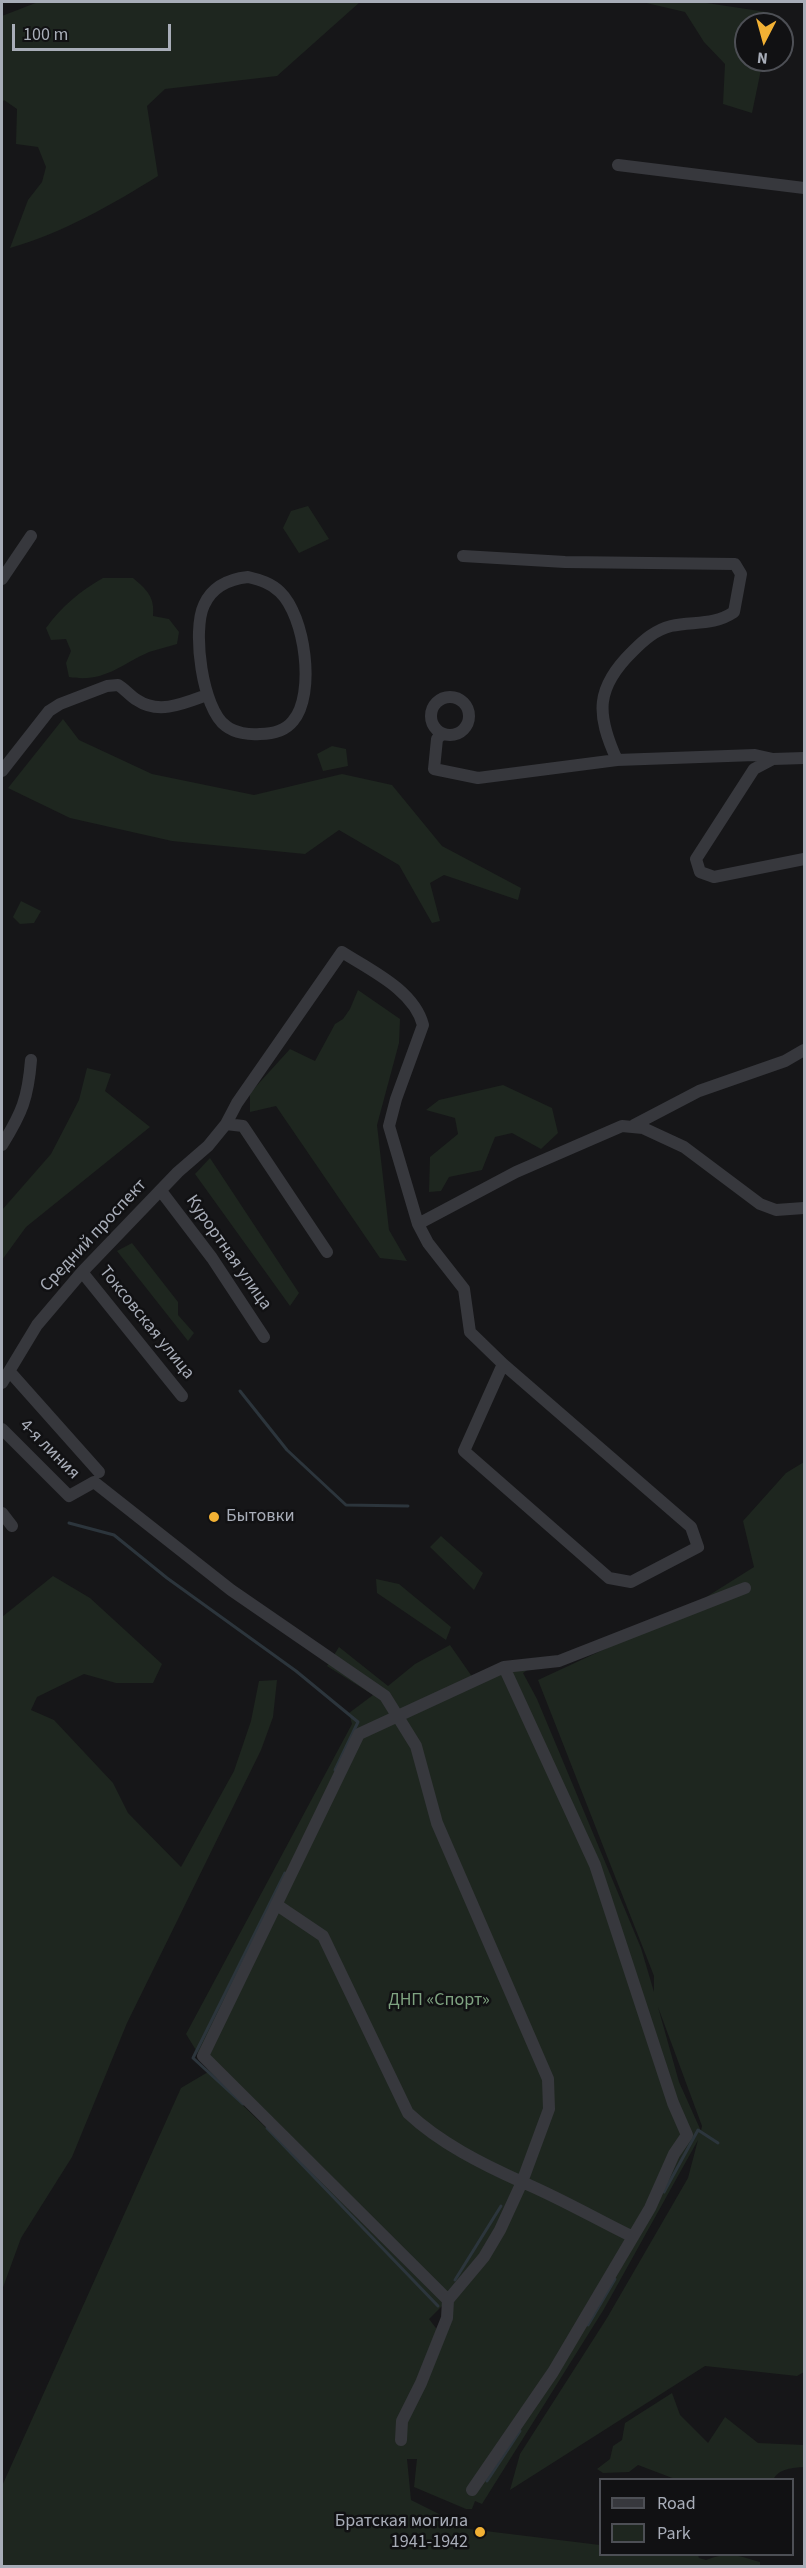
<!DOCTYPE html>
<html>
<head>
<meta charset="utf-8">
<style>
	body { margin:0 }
	#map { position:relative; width:806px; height:2568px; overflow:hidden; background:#161618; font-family:"Source Sans 3",sans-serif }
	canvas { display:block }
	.frame { position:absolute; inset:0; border:3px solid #a8adb8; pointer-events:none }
	.legend { position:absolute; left:599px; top:2478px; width:195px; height:78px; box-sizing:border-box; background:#111113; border:2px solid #4d4f55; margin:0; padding:8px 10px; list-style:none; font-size:18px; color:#a8adb8 }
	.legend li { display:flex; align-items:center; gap:12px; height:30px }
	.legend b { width:30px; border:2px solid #4d4f55 }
	.north { position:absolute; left:734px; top:12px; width:60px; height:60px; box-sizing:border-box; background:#111113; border:2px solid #4d4f55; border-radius:50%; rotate:186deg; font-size:16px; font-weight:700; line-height:24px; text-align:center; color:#a8adb8 }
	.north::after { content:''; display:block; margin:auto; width:21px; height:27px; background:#f2b134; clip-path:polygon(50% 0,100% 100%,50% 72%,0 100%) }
	.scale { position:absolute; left:12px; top:24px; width:159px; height:27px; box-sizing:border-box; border:3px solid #a8adb8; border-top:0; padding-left:8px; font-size:18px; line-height:21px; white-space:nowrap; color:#a8adb8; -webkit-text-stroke:4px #111113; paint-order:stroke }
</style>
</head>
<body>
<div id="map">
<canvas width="806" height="2568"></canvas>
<div class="frame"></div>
<ul class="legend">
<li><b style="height:8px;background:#37383d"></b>Road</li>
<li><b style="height:16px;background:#1e261f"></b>Park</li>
</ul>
<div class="north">N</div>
<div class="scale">100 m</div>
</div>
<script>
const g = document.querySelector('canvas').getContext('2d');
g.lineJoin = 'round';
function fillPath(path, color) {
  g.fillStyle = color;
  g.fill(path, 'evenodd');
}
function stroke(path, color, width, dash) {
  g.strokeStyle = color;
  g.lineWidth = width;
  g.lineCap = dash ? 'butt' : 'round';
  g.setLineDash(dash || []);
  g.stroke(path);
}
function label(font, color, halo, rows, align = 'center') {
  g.font = font + ' "Source Sans 3",sans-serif';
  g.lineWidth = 5;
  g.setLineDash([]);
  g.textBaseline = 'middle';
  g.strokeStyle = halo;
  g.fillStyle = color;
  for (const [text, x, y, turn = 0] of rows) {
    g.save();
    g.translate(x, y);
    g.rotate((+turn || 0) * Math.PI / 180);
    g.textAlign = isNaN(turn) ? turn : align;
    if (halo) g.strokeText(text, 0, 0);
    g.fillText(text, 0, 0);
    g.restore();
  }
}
fillPath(new Path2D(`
	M 38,2 L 360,2 L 277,76 L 165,89 L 147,106 L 158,176 C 111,205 63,233 10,248 L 28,200 L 42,182 L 46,167 L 38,147 L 16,144 L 17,109 L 4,100 L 2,103 L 2,16 Z
	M 642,2 L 700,2 L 773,13 L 771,24 L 746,24 L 746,60 L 763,60 L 752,113 L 723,104 L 725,64 L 704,42 L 685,12 Z
	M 308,506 L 329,539 L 299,553 L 283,528 L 291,511 Z
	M 103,578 L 133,578 C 147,590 155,597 153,616 L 169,619 L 179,632 L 177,644 C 168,647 158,649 149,652 C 120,665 104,683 69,677 L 66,663 L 71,651 L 66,639 L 51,640 L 46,628 C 62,606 80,591 103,578 Z
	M 63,719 L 79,740 L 152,774 L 254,795 L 342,774 L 392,785 L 442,846 L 521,888 L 518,900 L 444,875 L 430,883 L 440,921 L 432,923 L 399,865 L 339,830 L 305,854 L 172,841 L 70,818 L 8,788 Z
	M 332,746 L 346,749 L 348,766 L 323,771 L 317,754 Z
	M 21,901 L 41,911 L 34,923 L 20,924 L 13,917 Z
	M 358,990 L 400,1019 L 399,1043 L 377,1125 L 389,1230 L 407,1261 L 380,1258 L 276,1106 L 250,1112 L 250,1093 L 290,1049 L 315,1061 L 335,1024 L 343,1019 L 350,1009 Z
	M 87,1068 L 111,1074 L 105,1091 L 150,1127 L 26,1227 L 2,1260 L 2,1210 L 51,1154 L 79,1100 Z
	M 503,1085 L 552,1108 L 558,1133 L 541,1149 L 512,1133 L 495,1137 L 482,1170 L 449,1177 L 441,1191 L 429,1192 L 430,1157 L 458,1134 L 455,1118 L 426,1110 L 439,1100 Z
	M 210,1158 L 299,1293 L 290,1306 L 195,1174 Z
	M 132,1243 L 178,1302 L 178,1315 L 194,1333 L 188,1341 L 117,1251 Z
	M 804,1462 L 804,2372 L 797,2376 L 705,2366 L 510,2490 L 520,2454 L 607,2318 L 688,2178 L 698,2140 L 604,2309 L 482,2504 L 475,2501 L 472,2509 L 466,2509 L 414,2487 L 417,2459 L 407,2459 L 411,2500 L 469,2529 L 600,2545 L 600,2554 L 698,2555 L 699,2558 L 706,2560 C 731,2551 734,2555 760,2562 L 760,2566 L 2,2566 L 2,2486 L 181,2088 L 208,2072 L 210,2073 L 186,2034 L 352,1724 L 349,1713 L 373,1695 L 327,1666 L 339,1647 L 388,1686 L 415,1664 L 450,1645 L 473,1678 L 523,1659 L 529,1669 L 523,1673 L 537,1699 L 641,1948 L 654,1992 L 654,1976 L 538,1680 L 676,1616 L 754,1567 L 743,1521 L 786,1473 ZM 658,2007 L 702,2126 L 701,2131 L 679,2082 ZM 226,2089 L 453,2297 L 439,2332 L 429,2319 L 446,2302 Z
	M 441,1536 L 483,1573 L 474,1590 L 430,1547 Z
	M 53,1576 L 90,1598 L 162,1664 L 153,1683 L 116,1683 L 84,1674 L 37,1697 L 31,1710 L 54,1720 L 113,1783 L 128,1813 L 181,1867 L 234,1771 L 251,1721 L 259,1681 L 277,1680 L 273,1717 L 261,1750 L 127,2023 L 72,2157 L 21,2238 L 2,2290 L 2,1617 Z
	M 376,1579 L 399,1584 L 451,1627 L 446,1640 L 377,1593 Z
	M 672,2393 L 680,2415 L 708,2443 L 725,2417 L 758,2443 L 804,2445 L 804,2467 C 793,2468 779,2468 773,2480 L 675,2479 L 638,2465 L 629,2472 L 603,2473 L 597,2469 L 610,2459 L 613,2446 L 622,2440 L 625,2423 Z`), '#1e261f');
stroke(new Path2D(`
	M 240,1391 L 287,1450 L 346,1505 L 408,1506
	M 69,1523 L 114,1535 L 167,1578 L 296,1671 L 358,1722 L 335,1770
	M 243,2104 L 193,2058 L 285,1873
	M 267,2128 L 438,2306
	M 664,2192 L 698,2130 L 718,2143
	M 455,2280 L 501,2206
	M 588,2325 L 615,2279
	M 487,2481 L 520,2431`), '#2c353c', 3);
stroke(new Path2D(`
	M 618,165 L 804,188
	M 463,556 L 565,562 L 735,564 L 741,574 L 734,612 C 713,626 694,621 671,626 C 655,630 644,640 633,651 C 595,688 596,714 617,760 L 755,755 L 773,759 L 804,758
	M 248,577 C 260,580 271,583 280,592 C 305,616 316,694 293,721 C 285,731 273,734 260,734 C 249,735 235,733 226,726 C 202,709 192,630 204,605 C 212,587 229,579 248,577 Z
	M 2,579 L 31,536
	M431 716a19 19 0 1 1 38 0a19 19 0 1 1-38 0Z
	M 442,734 L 437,739 L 434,769 L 478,778 L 617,760
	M 773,759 L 754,769 L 696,859 L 700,872 L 714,877 L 804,859
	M 2,771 L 49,711 L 60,704 L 107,686 L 118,685 C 125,689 130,696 137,700 C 159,715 185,703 207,695
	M 226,1124 L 243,1126 L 327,1252
	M 634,1125 L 699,1091 L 785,1061 L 804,1050
	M 2,1145 C 22,1113 28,1098 31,1060
	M 161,1191 L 212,1258 L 264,1337
	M 418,1224 L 428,1243 L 464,1289 L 470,1332 L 503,1364 L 691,1527 L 698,1547 L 631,1582 L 609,1578 L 464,1451 L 503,1364
	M 82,1272 L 182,1396
	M 10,1372 L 99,1472
	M 2,1383 L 37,1325 L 82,1272 L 178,1172 L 208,1146 L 226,1124 L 237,1103 L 342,952 C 370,970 414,990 423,1025 L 396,1099 L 389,1126 L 418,1224 L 516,1172 L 622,1126 L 643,1128 L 684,1147 L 760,1204 L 776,1210 L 804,1208
	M 2,1429 L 69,1496 L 94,1482 L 231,1590 L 385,1696 L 416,1746 L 437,1823 L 548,2079 L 549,2109 L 522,2182 L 500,2230 L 484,2257 L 448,2300 L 447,2318 L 421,2383 L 402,2421 L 401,2440
	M 2,1513 L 12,1526
	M 277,1905 L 323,1936 L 408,2113 C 440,2143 482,2164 522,2182 C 560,2198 596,2219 633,2237
	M 448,2300 L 203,2056 L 359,1734 L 504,1667 L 559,1661 L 745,1588
	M 472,2490 L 553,2372 L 650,2208 L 674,2154 L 687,2135 L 673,2103 L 595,1865 L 504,1667`), '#37383d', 12);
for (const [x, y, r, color] of [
	[214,1517,6,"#f2b134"],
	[480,2532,6,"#f2b134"]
]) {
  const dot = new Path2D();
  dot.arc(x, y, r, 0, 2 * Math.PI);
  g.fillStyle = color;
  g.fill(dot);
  stroke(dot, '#111113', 2);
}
label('18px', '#a8adb8', '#111113', [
	["Средний проспект",94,1236,-47],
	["Курортная улица",228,1253,55],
	["Токсовская улица",146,1323,51],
	["4-я линия",49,1450,45]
]);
label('18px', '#a8adb8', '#111113', [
	["Бытовки",226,1517],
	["Братская могила",468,2522,"right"],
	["1941-1942",468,2543,"right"]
], 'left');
label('18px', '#7fa381', '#111113', [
	["ДНП «Спорт»",439,2001]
]);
</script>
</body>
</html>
